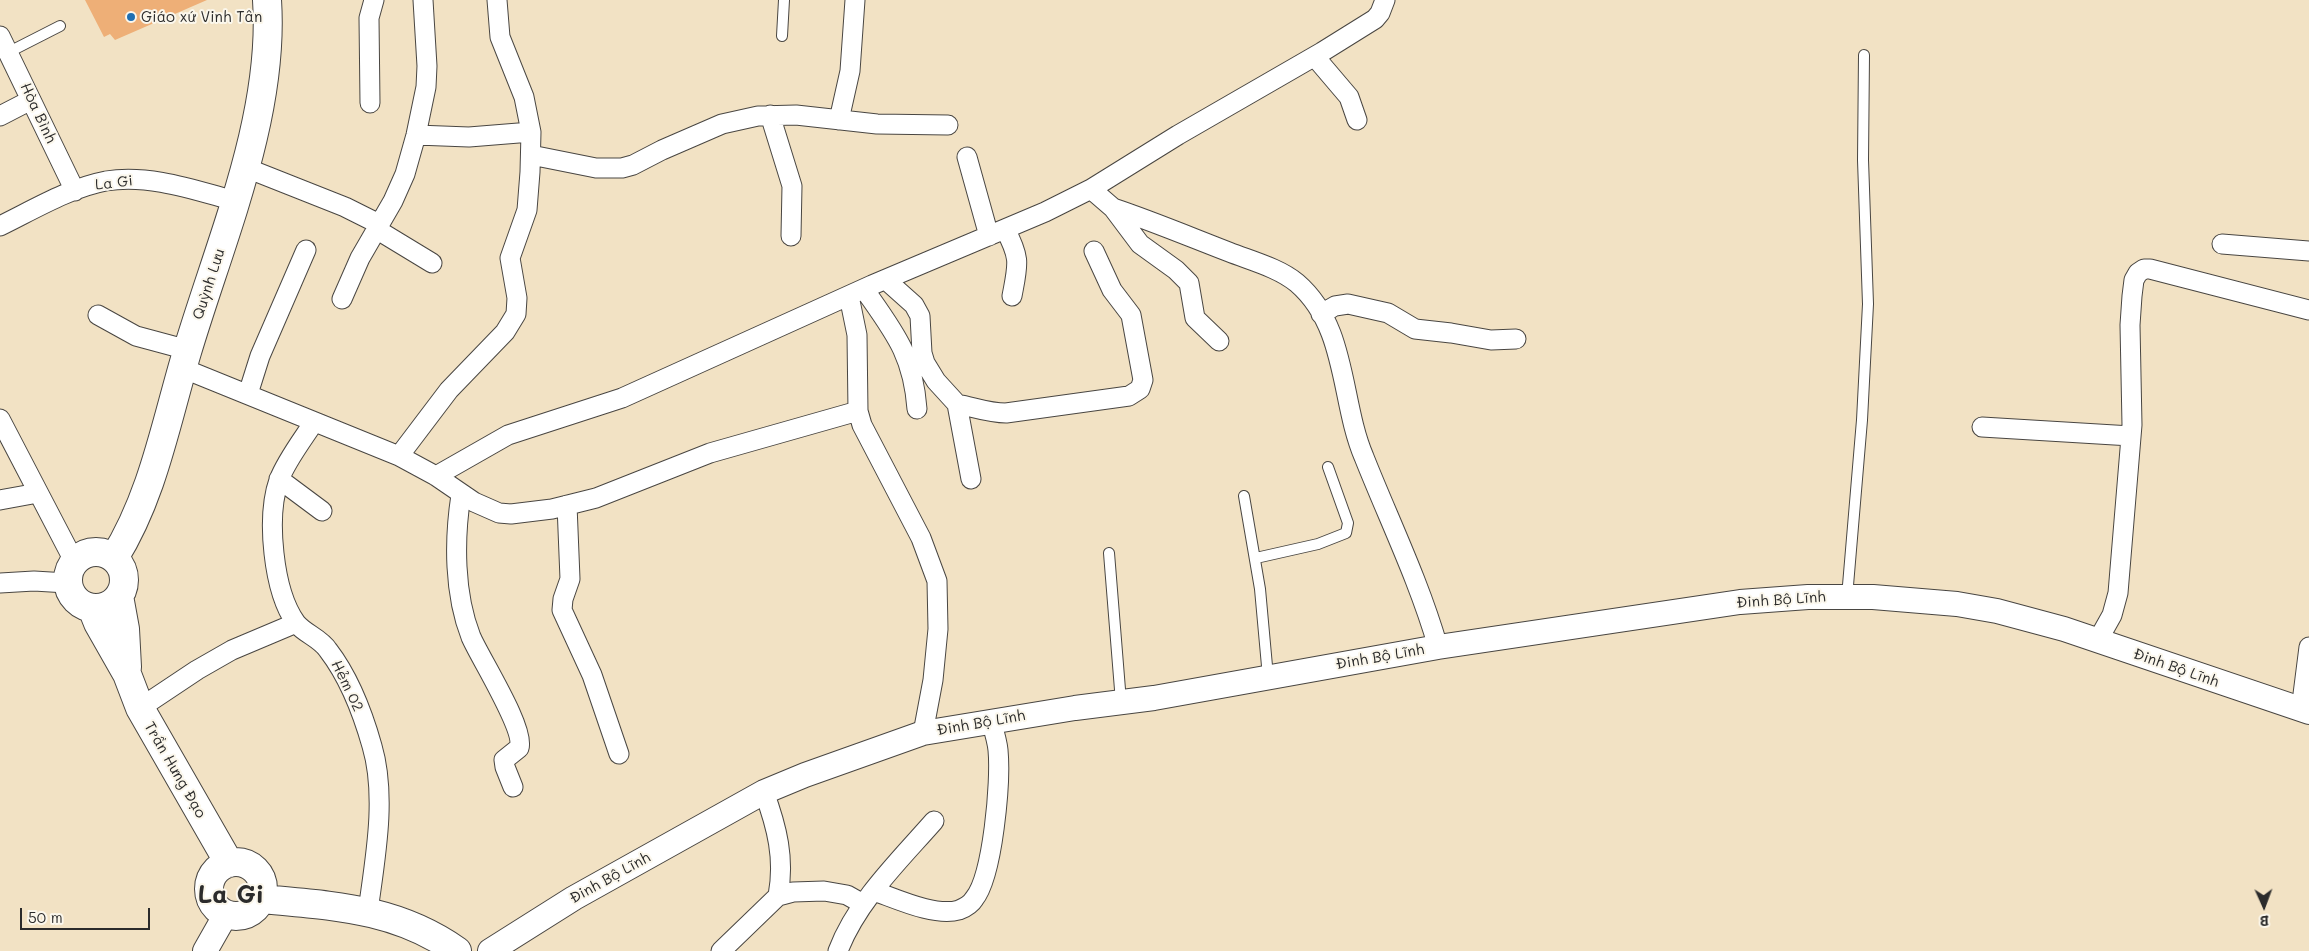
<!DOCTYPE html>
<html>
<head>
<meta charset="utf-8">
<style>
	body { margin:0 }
	#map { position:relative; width:2309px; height:951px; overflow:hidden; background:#f2e2c4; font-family:Mali,sans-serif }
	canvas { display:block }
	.north { position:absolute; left:2239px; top:881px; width:50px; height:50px; -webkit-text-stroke:4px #fbf7ec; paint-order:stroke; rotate:178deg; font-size:14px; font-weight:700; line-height:20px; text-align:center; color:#2b2b2b }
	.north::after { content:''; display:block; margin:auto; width:18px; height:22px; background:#2b2b2b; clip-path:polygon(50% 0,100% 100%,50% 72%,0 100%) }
	.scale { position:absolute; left:20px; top:908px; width:130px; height:22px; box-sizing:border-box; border:2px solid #2b2b2b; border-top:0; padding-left:6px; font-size:15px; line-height:18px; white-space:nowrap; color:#2b2b2b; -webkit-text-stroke:4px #fbf7ec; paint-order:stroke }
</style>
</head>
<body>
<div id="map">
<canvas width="2309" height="951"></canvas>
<div class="north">B</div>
<div class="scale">50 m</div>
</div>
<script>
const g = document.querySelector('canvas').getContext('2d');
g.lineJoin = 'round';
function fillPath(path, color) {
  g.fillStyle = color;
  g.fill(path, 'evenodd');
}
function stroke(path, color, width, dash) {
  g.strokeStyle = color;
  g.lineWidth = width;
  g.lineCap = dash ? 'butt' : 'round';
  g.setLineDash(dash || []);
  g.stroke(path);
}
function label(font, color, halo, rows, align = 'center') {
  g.font = font + ' Mali,sans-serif';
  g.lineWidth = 4;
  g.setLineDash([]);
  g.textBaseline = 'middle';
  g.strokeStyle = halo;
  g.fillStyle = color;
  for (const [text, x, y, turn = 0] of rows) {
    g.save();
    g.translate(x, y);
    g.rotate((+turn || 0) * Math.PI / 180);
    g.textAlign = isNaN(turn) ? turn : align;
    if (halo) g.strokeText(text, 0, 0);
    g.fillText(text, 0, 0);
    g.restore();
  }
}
fillPath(new Path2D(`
	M 85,0 L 207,0 L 115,40 L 110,34 L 104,37 Z`), '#eeaf77');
const service = new Path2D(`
	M 782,36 L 784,0
	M 9,52 L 60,26
	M 1244,496 L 1260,589 L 1268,677
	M 1109,553 L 1121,702
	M 1256,558 L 1318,544 L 1346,533 L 1348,523 L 1328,467
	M 1847,597 L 1862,420 L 1868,304 L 1863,160 L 1864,55`);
const minor = new Path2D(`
	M 0,36 L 75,191
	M 1315,57 L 1349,97 L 1357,120
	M 370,103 L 369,18 L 374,0
	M 770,115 L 792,186 L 791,236
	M 0,116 L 31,100
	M 839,120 L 850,71 L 855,0
	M 416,135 L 469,137 L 531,132
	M 531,155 L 596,168 L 622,168 L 633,165 L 662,150 L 722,124 L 758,116 L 796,115 L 877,124 L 948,125
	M 967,157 L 989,236
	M 244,167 L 345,207 L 379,224
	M 1091,189 L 1113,208 L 1140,244 L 1176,270 L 1189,283 L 1195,318 L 1219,341
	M 1113,208 C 1152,221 1190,237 1229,252 C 1252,261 1279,268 1297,283 C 1348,327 1340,401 1364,457 C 1389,520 1419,581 1438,647
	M 0,226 C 33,210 69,188 106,181 C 150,174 194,190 235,201
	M 376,229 L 432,263
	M 1005,229 C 1021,259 1018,264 1012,296
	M 2222,244 L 2309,251
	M 886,280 L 914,305 L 920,316 L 922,353 L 925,363 L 936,381 L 957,404 L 971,479
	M 864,289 C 894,332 913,354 917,409
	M 849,296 L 857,335 L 858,411 L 862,425 L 921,538 L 937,581 L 938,629 L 933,680 L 923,733
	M 342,299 L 360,258 L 393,201 L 405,174 L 416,135 L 426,87 L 427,66 L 423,0
	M 1321,314 L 1335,306 L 1348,304 L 1388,313 L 1415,329 L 1451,333 L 1491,340 L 1516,339
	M 98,315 L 136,336 L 188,350
	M 182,368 L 399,456 L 436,476 L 474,502 L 499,513 L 511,514 L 552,509 L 596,498 L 710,453 L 858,411
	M 248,394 L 260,356 L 306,250
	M 957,404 C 974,407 988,413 1006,413 L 1129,396 L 1140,389 L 1143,380 L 1131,315 L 1112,290 L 1094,251
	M 0,419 L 74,561
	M 314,422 C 303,439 286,461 279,480 C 266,517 273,591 296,623 C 305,634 320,638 328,650 C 348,676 363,714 372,746 C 387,797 375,859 368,911
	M 1982,427 L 2131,436
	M 399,456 L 449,390 L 505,332 L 516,314 L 517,298 L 510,258 L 527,210 L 530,172 L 531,132 L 524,97 L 500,37 L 497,0
	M 436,476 L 508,435 L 622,398 L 872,285 L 1045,212 L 1091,189 L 1178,135 L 1322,52 L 1375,19 L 1380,13 L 1385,0
	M 279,479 L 322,511
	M 461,495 C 454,540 454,594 471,637 C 480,658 526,730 519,748 L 504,760 L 505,767 L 513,787
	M 0,500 L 38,493
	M 567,505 L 570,579 L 563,599 L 562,610 L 592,675 L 619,754
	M 0,583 L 34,581 L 67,583
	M 2098,640 L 2112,615 L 2118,593 L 2132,425 L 2130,325 L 2132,296 L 2134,280 L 2138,273 L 2144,269 L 2150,269 L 2309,310
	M 140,708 L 197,670 L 232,650 L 296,623
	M 2301,710 L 2309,647
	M 764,792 C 777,827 785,859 778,896
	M 874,891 C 897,899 935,917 959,910 C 964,908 971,904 974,899 C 993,876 1001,781 998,750 C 997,740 994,731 991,721
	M 721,951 L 778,896 L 793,892 L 824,891 L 847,895 L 863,904
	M 838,951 C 857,901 899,861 934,821`);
const tertiary = new Path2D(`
	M 205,951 L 226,914
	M 490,951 L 574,898 L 764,792 L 805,775 L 923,733 L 1075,708 L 1154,698 L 1438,647 L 1740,602 L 1808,597 L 1873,597 L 1957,604 L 1997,611 L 2064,629 L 2309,712`);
const secondary = new Path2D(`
	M68 580a28 28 0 1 1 56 0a28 28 0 1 1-56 0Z
	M 114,558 C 153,496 166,422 187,352 C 220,241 275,117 267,0
	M 119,596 L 125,629 L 127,667
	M 92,608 L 98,623 L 127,674 L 140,708 L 229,863
	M209 889a27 27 0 1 1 54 0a27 27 0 1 1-54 0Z
	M 262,899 C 334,906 396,908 457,951`);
stroke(service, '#494642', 12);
stroke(minor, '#494642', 21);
stroke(tertiary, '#494642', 26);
stroke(secondary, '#494642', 30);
stroke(service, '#fff', 10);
stroke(minor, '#fff', 19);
stroke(tertiary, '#fff', 24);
stroke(secondary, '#fff', 28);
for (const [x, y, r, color] of [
	[131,17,5,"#1f6fb2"]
]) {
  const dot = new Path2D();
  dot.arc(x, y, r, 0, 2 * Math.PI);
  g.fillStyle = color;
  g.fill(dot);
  stroke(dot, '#fbf7ec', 2);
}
label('15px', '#2b2b2b', '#fbf7ec', [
	["Giáo xứ Vinh Tân",141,17]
], 'left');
label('15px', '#2b2b2b', '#fbf7ec', [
	["Hòa Bình",38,113,65],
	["La Gi",114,183,-7],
	["Quỳnh Lưu",209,284,-72],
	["Đinh Bộ Lĩnh",1781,600,-4],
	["Đinh Bộ Lĩnh",1380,657,-10],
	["Đinh Bộ Lĩnh",2176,668,19],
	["Hẻm 02",347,686,64],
	["Đinh Bộ Lĩnh",981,723,-10],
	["Trần Hưng Đạo",175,770,60],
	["Đinh Bộ Lĩnh",610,878,-29]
]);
label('bold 25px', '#2b2b2b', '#fbf7ec', [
	["La Gi",231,895]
]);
</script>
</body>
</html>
